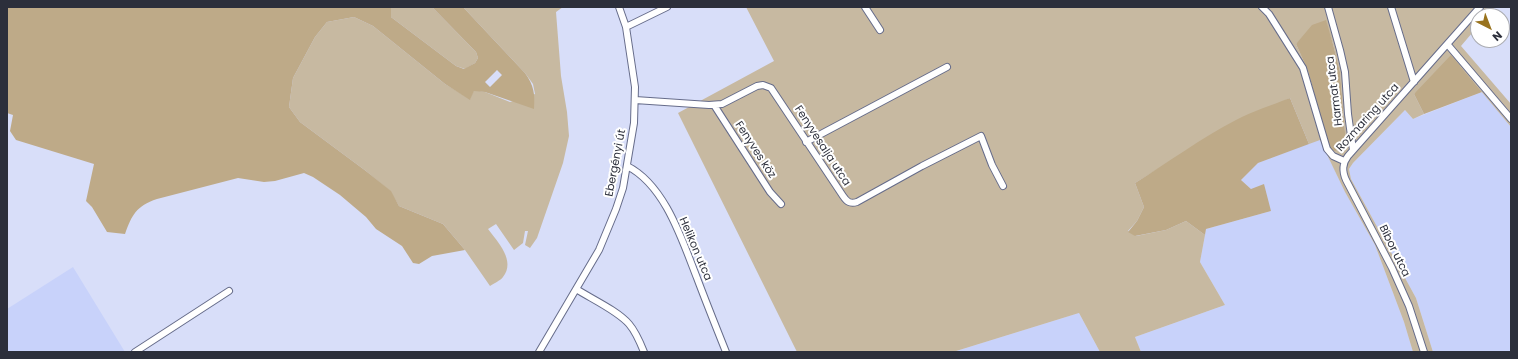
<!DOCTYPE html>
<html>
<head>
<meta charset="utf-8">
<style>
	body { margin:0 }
	#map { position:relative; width:1518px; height:359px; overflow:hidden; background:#d8def9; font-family:Poppins,sans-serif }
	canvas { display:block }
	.frame { position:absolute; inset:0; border:8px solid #2c2f3b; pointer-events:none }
	.north { position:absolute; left:1470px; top:8px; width:40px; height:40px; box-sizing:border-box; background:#fff; border:1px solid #abacb1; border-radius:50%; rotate:138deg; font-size:11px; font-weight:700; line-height:16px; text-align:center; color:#2c2f3b }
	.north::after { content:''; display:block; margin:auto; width:14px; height:18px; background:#99731e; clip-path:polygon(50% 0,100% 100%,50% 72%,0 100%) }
</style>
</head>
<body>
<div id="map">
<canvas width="1518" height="359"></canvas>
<div class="frame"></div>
<div class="north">N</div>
</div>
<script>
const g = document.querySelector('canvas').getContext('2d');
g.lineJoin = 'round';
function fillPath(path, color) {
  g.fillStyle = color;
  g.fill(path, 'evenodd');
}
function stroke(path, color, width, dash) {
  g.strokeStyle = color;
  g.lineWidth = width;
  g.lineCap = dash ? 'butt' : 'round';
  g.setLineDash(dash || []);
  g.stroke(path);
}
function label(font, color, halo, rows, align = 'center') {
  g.font = font + ' Poppins,sans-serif';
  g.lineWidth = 4;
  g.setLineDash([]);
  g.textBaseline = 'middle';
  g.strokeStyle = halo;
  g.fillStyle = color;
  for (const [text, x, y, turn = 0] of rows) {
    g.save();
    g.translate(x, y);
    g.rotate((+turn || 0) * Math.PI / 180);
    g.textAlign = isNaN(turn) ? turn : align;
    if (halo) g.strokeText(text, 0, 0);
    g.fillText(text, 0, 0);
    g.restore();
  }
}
fillPath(new Path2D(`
	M 1482,92 L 1511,127 L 1511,352 L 1433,352 L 1416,298 L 1351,179 L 1349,169 L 1353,163 L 1405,110 L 1413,119 Z
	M 1320,139 L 1345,192 L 1375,245 L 1404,322 L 1413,352 L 1141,352 L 1135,337 L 1225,305 L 1200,262 L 1206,229 L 1271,211 L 1251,189 L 1241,180 L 1258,163 Z
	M 73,267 L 125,352 L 7,352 L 7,309 Z
	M 1079,313 L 1100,352 L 953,352 Z`), '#c8d2fa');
fillPath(new Path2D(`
	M 391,7 L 432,7 L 476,52 L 478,58 L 475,63 L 465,69 L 456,66 L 391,17 Z
	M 463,7 L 563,7 L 556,12 L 561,76 L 567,112 L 569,136 L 563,163 L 537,238 L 530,248 L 525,245 L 528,231 L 525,231 L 523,243 L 514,250 L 496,224 L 488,229 C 498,242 516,261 503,277 C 500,281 494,283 490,286 L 465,250 L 443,224 L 399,206 L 390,191 L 366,171 L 300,122 L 289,107 L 293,78 L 315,37 L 327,22 L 354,17 L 373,26 L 445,84 L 470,99 L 474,90 L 485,92 L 510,102 L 535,94 L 533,84 L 525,73 Z
	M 746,7 L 1495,7 L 1487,16 L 1478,16 L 1478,26 L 1461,46 L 1511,104 L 1511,127 L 1460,66 L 1414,94 L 1424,114 L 1413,119 L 1405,110 L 1353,163 L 1349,169 L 1351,179 L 1416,298 L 1433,352 L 1413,352 L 1404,322 L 1375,245 L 1345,192 L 1320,140 L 1309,144 L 1290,98 L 1166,164 L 1135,183 L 1144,207 L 1137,221 L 1128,231 L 1136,236 L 1166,230 L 1186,221 L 1205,235 L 1200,262 L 1225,305 L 1135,337 L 1141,352 L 1100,352 L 1079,313 L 953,352 L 797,352 L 678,113 L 774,61 ZM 1325,21 L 1333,44 L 1340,72 L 1346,144 L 1330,151 L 1308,71 L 1296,44 Z`), '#c7b9a1');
fillPath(new Path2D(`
	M 7,7 L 391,7 L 391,17 L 456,66 L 464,69 L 475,63 L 478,58 L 476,52 L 432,7 L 463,7 L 525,73 C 534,86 535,93 534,109 L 485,92 L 474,91 L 470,100 L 445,84 L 373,26 L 354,17 L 327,22 L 315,37 L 293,78 L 289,107 L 300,122 L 366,171 L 391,191 L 399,206 L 443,224 L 465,250 L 432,256 L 419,264 L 413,263 L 402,246 L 376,229 L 366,217 L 340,195 L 313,177 L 304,173 L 275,181 L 264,182 L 238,178 L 157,199 C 136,206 132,215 125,234 L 107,232 L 92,207 L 86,201 L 94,164 L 16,140 L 10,131 L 13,115 L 7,113 ZM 497,70 L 502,75 L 490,87 L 485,82 Z
	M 1326,20 L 1333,44 L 1340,72 L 1346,144 L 1335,151 L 1330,151 L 1308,71 L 1296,44 L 1312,25 Z
	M 1451,55 L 1482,92 L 1424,114 L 1414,94 Z
	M 1290,98 L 1309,144 L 1258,163 L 1241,180 L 1251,189 L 1264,184 L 1271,211 L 1206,229 L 1205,235 L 1186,221 L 1166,230 L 1135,236 L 1128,232 L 1137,221 L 1144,207 L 1135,183 C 1169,162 1201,138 1236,120 C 1253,111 1272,105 1290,98 Z`), '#beaa88');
const minor = new Path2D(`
	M 865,7 L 880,30
	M 1262,7 L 1269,14 L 1303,68 L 1327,149 L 1333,156 L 1344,161
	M 1328,7 L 1340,50 L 1345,72 L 1348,114 L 1353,150
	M 1391,7 L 1414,82
	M 626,27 L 667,7
	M 1448,45 L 1511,119
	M 635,100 L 709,105 L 722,104 L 757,86 L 763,85 L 771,88 L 843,196 C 847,202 850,204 857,202 L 922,166 L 981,136 L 992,165 L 1003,186
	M 714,105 L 770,192 L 781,204
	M 806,142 L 947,67
	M 627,166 C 665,185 682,240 697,278 C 706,302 716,327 726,352
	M 576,289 C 592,299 618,311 629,324 C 636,332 640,342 644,352
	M 135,352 L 229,291
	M 539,352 L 599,250 L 616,209 L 623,188 L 634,123 L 635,87 L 626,27 L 619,7
	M 1424,352 L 1409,306 L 1392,268 L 1346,180 C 1342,171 1342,164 1348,156 L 1480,7`);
stroke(minor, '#666c8a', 8);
stroke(minor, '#fff', 6);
label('11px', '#2c2f3b', '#fff', [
	["Harmat utca",1335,91,-97],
	["Rozmaring utca",1368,118,-48],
	["Fenyvesalja utca",822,146,57],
	["Fenyves köz",755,150,57],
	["Ebergényi út",616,163,-79],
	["Helikon utca",695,249,67],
	["Bíbor utca",1394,251,64]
]);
</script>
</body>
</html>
